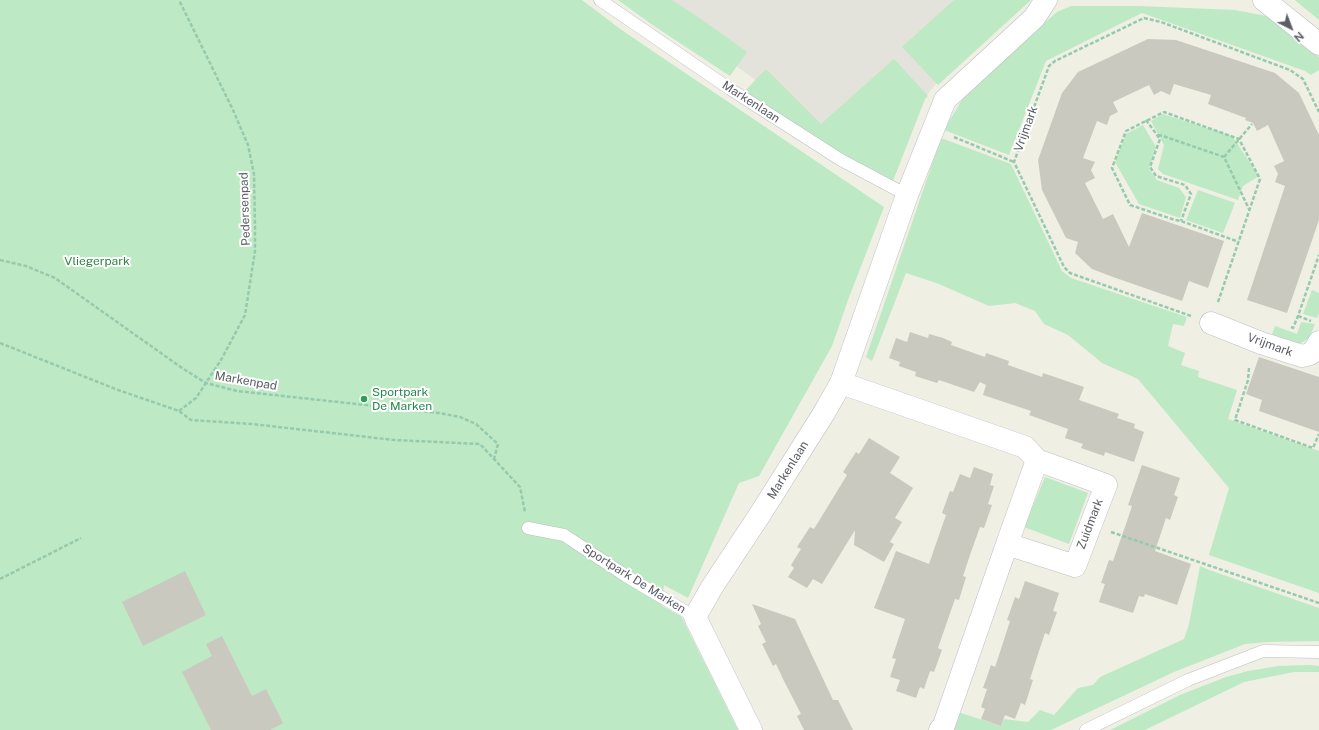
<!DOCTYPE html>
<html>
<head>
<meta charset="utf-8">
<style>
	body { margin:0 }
	#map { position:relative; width:1319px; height:730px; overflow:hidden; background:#efefe3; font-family:"Public Sans",sans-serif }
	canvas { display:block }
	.north { position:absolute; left:1271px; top:8px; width:40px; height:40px; -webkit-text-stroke:3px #fff; paint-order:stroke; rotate:138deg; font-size:11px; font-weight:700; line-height:16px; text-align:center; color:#5b5e65 }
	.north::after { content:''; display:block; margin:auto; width:14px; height:18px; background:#5b5e65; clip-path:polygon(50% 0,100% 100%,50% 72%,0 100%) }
</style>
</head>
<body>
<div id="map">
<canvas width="1319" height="730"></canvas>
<div class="north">N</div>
</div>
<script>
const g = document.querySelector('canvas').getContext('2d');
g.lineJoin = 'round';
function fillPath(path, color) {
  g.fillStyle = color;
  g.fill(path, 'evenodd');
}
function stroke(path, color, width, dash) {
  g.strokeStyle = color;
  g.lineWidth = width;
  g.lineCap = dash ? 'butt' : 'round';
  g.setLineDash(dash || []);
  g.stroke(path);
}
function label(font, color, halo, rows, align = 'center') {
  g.font = font + ' "Public Sans",sans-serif';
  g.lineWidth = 4;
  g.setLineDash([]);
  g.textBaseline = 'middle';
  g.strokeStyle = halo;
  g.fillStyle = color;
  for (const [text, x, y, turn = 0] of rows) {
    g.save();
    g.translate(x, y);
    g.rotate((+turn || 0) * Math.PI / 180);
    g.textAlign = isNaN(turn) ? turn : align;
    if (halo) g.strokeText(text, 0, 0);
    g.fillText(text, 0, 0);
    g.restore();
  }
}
fillPath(new Path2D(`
	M 639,0 L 1013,0 L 956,59 L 871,164 L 698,38 Z`), '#e3e2db');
fillPath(new Path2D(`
	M 0,0 L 582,0 L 623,31 L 884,207 L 848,300 L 832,346 L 759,476 L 739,483 L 688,598 L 664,585 L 662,606 L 681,616 L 738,730 L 0,730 Z
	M 618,0 L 672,0 L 701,19 L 747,52 L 730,76 L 654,26 Z
	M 954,0 L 1031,0 L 938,85 L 902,47 Z
	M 1295,0 L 1319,0 L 1319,20 L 1296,1 Z
	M 1071,6 L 1139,6 L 1235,10 L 1266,16 L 1319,57 L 1319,70 L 1311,75 L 1305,71 L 1142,13 L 1046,61 L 1009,155 L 944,130 L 963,98 L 1019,45 L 1057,12 Z
	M 894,59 L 928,96 L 925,99 L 891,186 L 744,92 L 766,69 L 821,124 Z
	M 1163,114 L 1232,136 L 1259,176 L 1243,186 L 1238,200 L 1163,174 L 1158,169 L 1164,145 L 1151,121 Z
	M 1143,125 L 1156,147 L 1149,169 L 1157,180 L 1179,188 L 1186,197 L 1180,218 L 1139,204 L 1115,162 L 1126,134 Z
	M 941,138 L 1011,164 L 1062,271 L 1071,278 L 1187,317 L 1184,326 L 1173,324 L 1168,346 L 1185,353 L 1181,365 L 1199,371 L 1198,377 L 1237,390 L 1228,419 L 1319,451 L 1319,593 L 1209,555 L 1229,488 L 1138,379 L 1102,363 L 1068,335 L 1044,324 L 1035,311 L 1015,303 L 989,306 L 939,284 L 906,273 L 872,361 L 866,357 Z
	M 1198,190 L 1235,203 L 1223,233 L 1186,220 Z
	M 1312,290 L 1319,293 L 1319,313 L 1317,318 L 1303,314 Z
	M 1301,322 L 1315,324 L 1309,339 L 1298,344 L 1272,335 L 1275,326 L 1297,334 Z
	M 1045,477 L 1088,493 L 1069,544 L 1024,527 Z
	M 1200,566 L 1209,570 L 1319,608 L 1319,641 L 1266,642 L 1245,644 L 1174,672 L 1051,730 L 951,730 L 958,712 L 1001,726 L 1004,719 L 1028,722 L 1040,710 L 1054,715 L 1078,688 L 1093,685 L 1100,677 L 1184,639 L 1189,624 Z
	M 1310,665 L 1319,666 L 1319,672 L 1294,672 L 1244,682 L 1145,730 L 1110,730 L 1180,695 L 1226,677 L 1248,671 L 1278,666 Z`), '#bee9c5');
fillPath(new Path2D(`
	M 1148,39 L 1176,40 L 1275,73 L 1299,93 L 1319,135 L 1319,220 L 1287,313 L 1247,300 L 1285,186 L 1275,182 L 1278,174 L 1274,166 L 1284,161 L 1268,125 L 1257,131 L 1253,123 L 1245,120 L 1246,118 L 1208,104 L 1211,95 L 1174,84 L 1170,95 L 1161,91 L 1154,95 L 1149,85 L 1113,102 L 1118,112 L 1110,116 L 1107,125 L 1097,121 L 1083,158 L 1095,162 L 1091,170 L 1095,178 L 1085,183 L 1103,219 L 1113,214 L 1129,247 L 1142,213 L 1224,241 L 1208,288 L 1189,281 L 1182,301 L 1113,277 L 1092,269 L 1075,253 L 1078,242 L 1066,238 L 1042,190 L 1038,160 L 1062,93 L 1078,72 Z
	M 910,332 L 928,338 L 929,334 L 943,338 L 952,342 L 951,345 L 985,357 L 986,353 L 1009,361 L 1008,365 L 1042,377 L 1043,373 L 1084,387 L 1079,400 L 1119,414 L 1117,418 L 1135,424 L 1134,428 L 1144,432 L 1134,462 L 1105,452 L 1104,456 L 1081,448 L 1083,444 L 1065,438 L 1068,429 L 1029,415 L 1031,411 L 983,395 L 986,385 L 980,382 L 974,392 L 939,380 L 937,383 L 915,376 L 916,372 L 899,366 L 900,362 L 889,358 L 896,338 L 907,342 Z
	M 1259,357 L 1319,377 L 1319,432 L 1259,411 L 1262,400 L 1246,394 Z
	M 869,438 L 900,457 L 890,473 L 913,488 L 895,518 L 902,522 L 890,542 L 894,544 L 884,562 L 854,545 L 855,530 L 822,584 L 813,579 L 807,588 L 788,577 L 794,568 L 791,565 L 801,549 L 797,547 L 810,527 L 814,529 L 847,475 L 843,472 L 856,452 L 859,454 Z
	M 1142,465 L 1180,478 L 1174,495 L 1178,497 L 1170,520 L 1166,518 L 1155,551 L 1191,564 L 1177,605 L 1145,594 L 1144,597 L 1139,596 L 1133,613 L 1099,602 L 1105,584 L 1101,583 L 1109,560 L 1113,561 L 1126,524 L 1132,506 L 1128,505 Z
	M 974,467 L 993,474 L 990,485 L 994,486 L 988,504 L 992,505 L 984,528 L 980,527 L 971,552 L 963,576 L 966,577 L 959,600 L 955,599 L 938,648 L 942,650 L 934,672 L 930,671 L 924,689 L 920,687 L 916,698 L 896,691 L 900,680 L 890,677 L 896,659 L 892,658 L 905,619 L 874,608 L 896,551 L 929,564 L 946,515 L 942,513 L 950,491 L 953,492 L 960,474 L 970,478 Z
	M 185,571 L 206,615 L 143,646 L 122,602 Z
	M 1025,581 L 1059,593 L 1053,611 L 1057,612 L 1049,635 L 1045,633 L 1039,651 L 1030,679 L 1033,680 L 1025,705 L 1021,703 L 1015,719 L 1005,715 L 1001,726 L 981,719 L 985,709 L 981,707 L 987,689 L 983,688 L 991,665 L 995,667 L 1001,649 L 1010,621 L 1007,620 L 1015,597 L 1019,599 Z
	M 752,604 L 795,619 L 833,700 L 838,700 L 853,730 L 804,730 L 797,716 L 801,714 L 784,681 L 776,664 L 773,666 L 762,644 L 766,642 L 758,626 L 761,624 Z
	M 222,636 L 252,696 L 266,689 L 283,723 L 270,730 L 211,730 L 182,672 L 212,656 L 206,644 Z`), '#cac9c0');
const service = new Path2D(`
	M 600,0 L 730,89 L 841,160 L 907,195
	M 528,528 L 564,535 L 626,576 L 695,617
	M 1086,730 L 1188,680 L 1263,651 L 1319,652`);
const minor = new Path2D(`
	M 1264,0 L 1319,44
	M 1211,323 L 1261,343 L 1302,356 L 1310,354 L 1316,348 L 1319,342
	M 841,383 L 1025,447 L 1037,460 L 1106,485 L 1075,566 L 1007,544 L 1037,460
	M 940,730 L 944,725 L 1007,544`);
const tertiary = new Path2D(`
	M 751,730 L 695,617 L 712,587 L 759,516 L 824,413 L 841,383 L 907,195 L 945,100 L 1034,18 L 1046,0`);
stroke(service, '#bdbfc6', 13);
stroke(minor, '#bdbfc6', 23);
stroke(tertiary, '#bdbfc6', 23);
stroke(new Path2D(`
	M 1146,120 L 1160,139 L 1150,167 L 1156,176 L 1185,185 L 1191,194 L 1181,221
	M 1158,135 L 1163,136 L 1224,157 L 1249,209
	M 954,137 L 1014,162
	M 1224,157 L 1252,124
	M 0,260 L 26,266 L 55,278 L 182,368 L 206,383 L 237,391 L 439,413 L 460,417 L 476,424 L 498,444 L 494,459
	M 1218,302 L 1260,179 L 1239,139 L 1164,112 L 1126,131 L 1112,168 L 1130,205 L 1175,220 L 1181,221 L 1239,242
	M 1191,316 L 1070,273 L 1064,267 L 1014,162 L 1049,66 L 1055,61 L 1144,18 L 1161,22 L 1290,70 L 1303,79 L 1319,112
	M 1298,316 L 1311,321
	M 1291,327 L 1293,328 L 1298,316 L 1319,255
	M 0,343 L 118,390 L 179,411 L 191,420 L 252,424 L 394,440 L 480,444 L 520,487 L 525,512
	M 1249,368 L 1248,380 L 1235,420 L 1313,448 L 1319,434
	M 179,411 L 196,398 L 221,360 L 245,315 L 255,251 L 255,226 L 254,174 L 248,145 L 233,110 L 179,0
	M 1111,532 L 1319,603
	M 0,579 L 81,538`), '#96caad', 2.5, [4, 2]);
stroke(service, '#fff', 12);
stroke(minor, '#fff', 22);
stroke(tertiary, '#fff', 22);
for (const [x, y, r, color] of [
	[364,399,4,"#2e9e5b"]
]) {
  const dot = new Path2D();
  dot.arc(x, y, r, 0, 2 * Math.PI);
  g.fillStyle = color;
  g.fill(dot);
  stroke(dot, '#fff', 1.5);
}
label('12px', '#5b5e65', '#fff', [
	["Markenlaan",751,102,33],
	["Vrijmark",1026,129,-70],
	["Pedersenpad",245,209,-92],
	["Vrijmark",1270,345,20],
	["Markenpad",246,381,10],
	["Markenlaan",788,470,-58],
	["Zuidmark",1090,524,-69],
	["Sportpark De Marken",634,579,32]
]);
label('12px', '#2e8240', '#fff', [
	["Vliegerpark",97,261]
]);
label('12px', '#27864d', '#fff', [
	["Sportpark",372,392],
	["De Marken",372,406]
], 'left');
</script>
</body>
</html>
